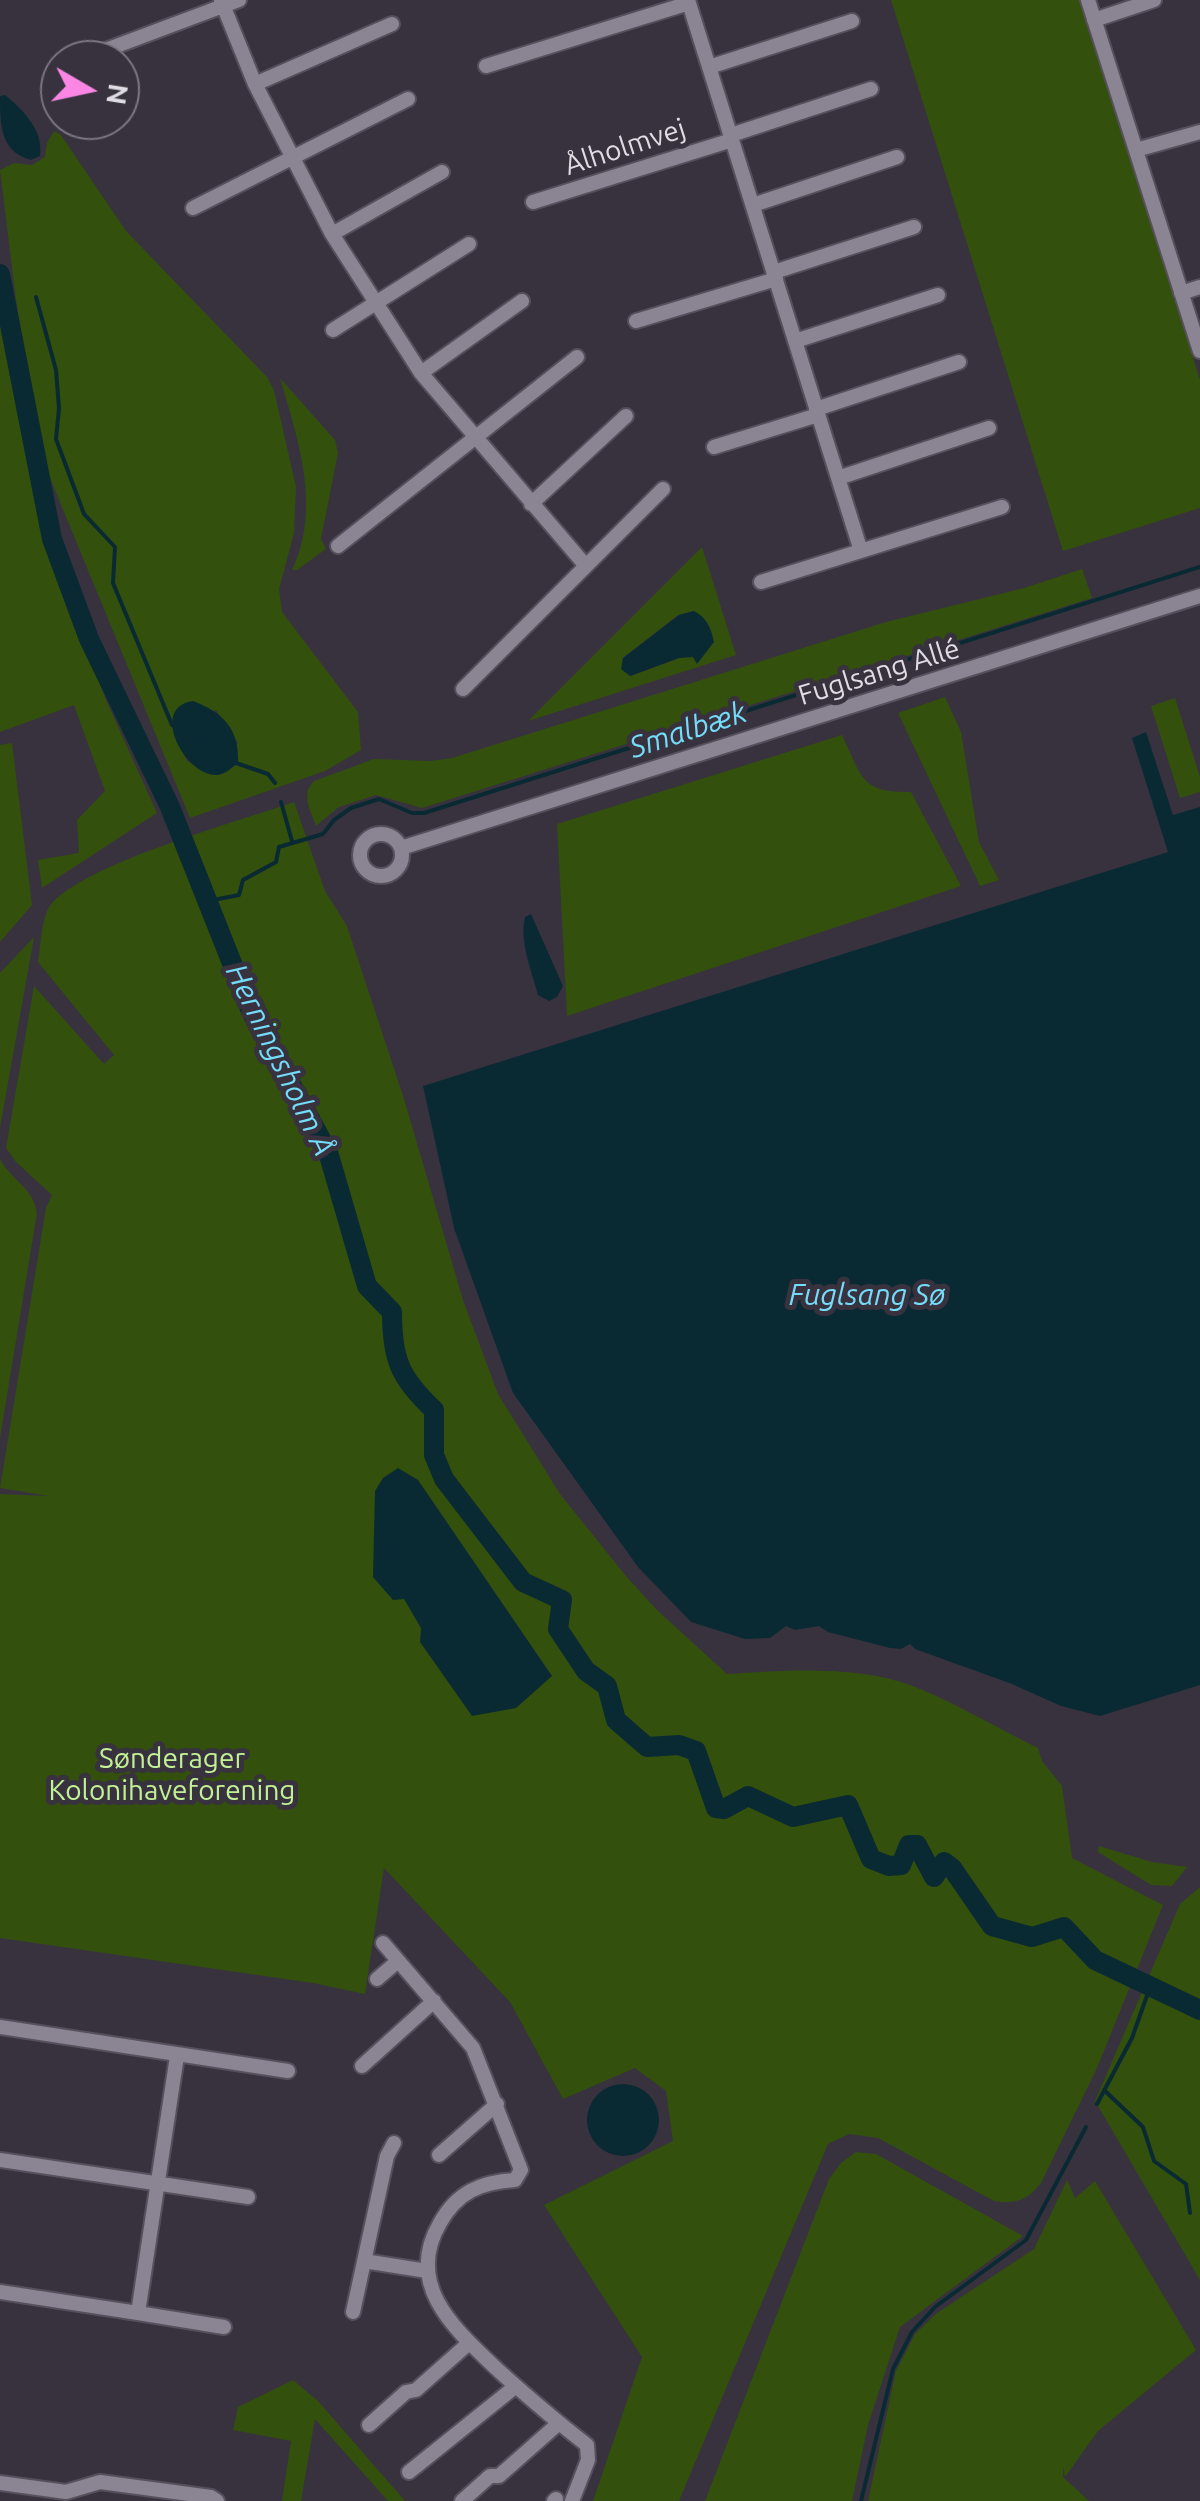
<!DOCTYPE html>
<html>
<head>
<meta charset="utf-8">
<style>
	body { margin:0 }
	#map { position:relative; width:1200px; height:2501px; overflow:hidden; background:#38323f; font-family:Ubuntu,sans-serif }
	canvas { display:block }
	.north { position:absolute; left:40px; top:40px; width:100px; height:100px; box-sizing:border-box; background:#38323f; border:2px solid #7b7681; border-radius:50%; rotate:99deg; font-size:28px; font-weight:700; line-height:40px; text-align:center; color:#dfdce4 }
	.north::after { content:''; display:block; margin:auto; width:35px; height:45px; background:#fc86e3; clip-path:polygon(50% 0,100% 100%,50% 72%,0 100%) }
</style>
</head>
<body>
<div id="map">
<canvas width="1200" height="2501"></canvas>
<div class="north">N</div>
</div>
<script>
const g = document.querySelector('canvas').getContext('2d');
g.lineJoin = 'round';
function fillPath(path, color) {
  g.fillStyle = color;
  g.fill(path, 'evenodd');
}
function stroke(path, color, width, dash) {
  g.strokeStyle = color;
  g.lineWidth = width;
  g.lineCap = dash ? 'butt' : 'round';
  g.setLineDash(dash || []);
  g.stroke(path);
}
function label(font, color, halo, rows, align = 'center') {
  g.font = font + ' Ubuntu,sans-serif';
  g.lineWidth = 10;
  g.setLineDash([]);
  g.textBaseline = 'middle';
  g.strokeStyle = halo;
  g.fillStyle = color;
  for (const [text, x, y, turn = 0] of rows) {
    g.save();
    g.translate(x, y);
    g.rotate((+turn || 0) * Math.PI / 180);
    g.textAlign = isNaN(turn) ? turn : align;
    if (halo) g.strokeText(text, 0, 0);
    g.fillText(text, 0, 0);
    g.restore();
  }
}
fillPath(new Path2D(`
	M 891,0 L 1080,0 L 1200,380 L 1200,508 L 1063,551 Z
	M 54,131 L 61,135 L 126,231 L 267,377 L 274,390 L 296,487 L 294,533 L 279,589 L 282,612 L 358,712 L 361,750 L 325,771 L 190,818 L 41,456 L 16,300 L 0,170 L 14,163 L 32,165 L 45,157 L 47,143 ZM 216,710 L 238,743 L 212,775 L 187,761 L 171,724 Z
	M 0,320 L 32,486 L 105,698 L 157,813 L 42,888 L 38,860 L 79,853 L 77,820 L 105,791 L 74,705 L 0,732 Z
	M 280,378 L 335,440 L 338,453 L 321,539 L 326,549 L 297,570 L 292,570 C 322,508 298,440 280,378 Z
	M 702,547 L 736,655 L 528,721 ZM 693,611 L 697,663 L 693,656 L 679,658 L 631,676 L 623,658 L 678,615 Z
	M 1082,569 L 1092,598 L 422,808 L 376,795 L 339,807 L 316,826 C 311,811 300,794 314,781 L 374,759 L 431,761 L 452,758 L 886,622 L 1024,588 Z
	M 945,697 L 961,732 L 979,842 L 999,880 L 980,886 L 898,713 Z
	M 1175,698 L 1200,777 L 1200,792 L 1180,798 L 1151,706 Z
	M 842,735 C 862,776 860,793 911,792 L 961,886 L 567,1016 L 557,824 Z
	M 12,743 L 32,905 L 0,942 L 0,745 Z
	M 294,802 L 325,891 L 347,926 L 404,1099 L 463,1300 L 498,1394 L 560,1494 L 626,1576 L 657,1610 L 727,1674 C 784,1670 859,1665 913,1686 C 956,1703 997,1728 1038,1748 L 1042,1761 L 1062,1786 L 1072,1858 L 1163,1905 L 1097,2068 L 1041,2183 C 1027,2201 1016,2204 994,2201 L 878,2138 L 849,2134 L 828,2144 L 679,2501 L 593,2501 L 642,2357 L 544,2205 L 673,2141 L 666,2091 L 635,2068 L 563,2099 L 510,2002 L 384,1868 L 365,1994 L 313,1983 L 0,1938 L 0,1494 L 49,1496 L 0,1488 L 46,1208 L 52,1195 L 16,1162 L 6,1148 L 34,986 L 104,1064 L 114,1055 L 38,962 C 41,946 41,915 52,903 C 90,862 237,822 294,802 Z
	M 34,937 L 0,1128 L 0,973 Z
	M 0,1159 C 12,1181 33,1187 37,1213 L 0,1438 Z
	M 1099,1846 L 1152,1862 L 1187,1867 L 1172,1886 L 1151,1885 L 1098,1852 Z
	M 1200,1887 L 1200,2280 L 1095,2101 L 1180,1904 Z
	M 856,2152 L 876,2154 L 1023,2236 L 900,2327 L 868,2425 L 852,2501 L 705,2501 L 829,2179 L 841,2163 Z
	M 1067,2180 L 1075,2198 L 1095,2181 L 1196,2350 L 1098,2431 L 1065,2477 L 1063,2466 L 1063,2477 L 1089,2501 L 868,2501 L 896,2371 L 915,2334 L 937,2313 L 1034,2249 Z
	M 293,2380 L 318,2401 L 405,2501 L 388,2501 L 315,2419 L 301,2501 L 282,2501 L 291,2441 L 233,2430 L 238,2407 Z`), '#33500d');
fillPath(new Path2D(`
	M 5,95 C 23,110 44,130 40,156 L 31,160 C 0,152 0,124 0,96 Z
	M 694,611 C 707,618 711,628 714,642 L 697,664 L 693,657 L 679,658 L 630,676 L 621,669 L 623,658 L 679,615 Z
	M 193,701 C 224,713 239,729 238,763 C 231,768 225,775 216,775 C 184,775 149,707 193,701 Z
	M 1146,732 L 1173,815 L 1200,807 L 1200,1685 L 1100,1716 L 1061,1706 L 1012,1684 L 915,1649 L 910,1644 L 901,1649 L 890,1648 L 828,1632 L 819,1626 L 795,1630 L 786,1626 L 770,1638 L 745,1639 L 691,1622 L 638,1567 L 513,1393 L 454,1228 L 423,1086 L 1168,852 L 1132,738 Z
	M 531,914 L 563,986 L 557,997 L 549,1001 L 538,995 C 532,972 519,941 525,917 Z
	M 398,1468 L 418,1480 L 552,1676 L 516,1708 L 472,1716 L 420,1642 L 421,1628 L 404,1599 L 393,1600 L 373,1577 L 375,1491 L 383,1478 Z
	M587 2120a36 36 0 1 1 72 0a36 36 0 1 1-72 0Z`), '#0a2a33');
stroke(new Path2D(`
	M 36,297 L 56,370 L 59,408 L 56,439 L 84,514 L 115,547 L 113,583 L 172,725
	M 236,763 L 268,774 L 275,783
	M 281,802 L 292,841
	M 208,901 L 239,895 L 243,880 L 276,862 L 279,847 L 323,834 L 334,820 L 351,808 L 379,799 L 412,813 L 424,813 L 1200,567
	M 1104,2090 L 1143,2127 L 1154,2161 L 1186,2184 L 1190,2213
	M 1097,2104 L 1132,2038 L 1150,1987
	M 861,2501 L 893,2369 L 912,2332 L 935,2307 L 1026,2240 L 1086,2127`), '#0a2a33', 4);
stroke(new Path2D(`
	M 0,274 L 52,539 L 89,639 L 170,807 L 251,1011 L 328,1152 L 367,1286 L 392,1312 C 392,1360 400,1378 434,1410 L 434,1455 L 444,1479 L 523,1582 L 562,1600 L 558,1629 L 586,1671 L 607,1686 L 616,1720 L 647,1747 L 679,1745 L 696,1751 L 716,1808 L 724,1809 L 748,1796 L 793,1817 L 848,1805 L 871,1859 L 889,1866 L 901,1865 L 909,1845 L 917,1845 L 934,1877 L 944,1862 L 952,1868 L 992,1926 L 1032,1937 L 1064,1927 L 1095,1960 L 1200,2010`), '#0a2a33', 20);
const minor = new Path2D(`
	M 221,0 L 255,84 L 332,234 L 421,373 L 586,566
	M 688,0 L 861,551
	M 1088,0 L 1200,351
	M 1094,20 L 1154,0
	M 87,57 L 239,0
	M 486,66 L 689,3
	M 709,67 L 852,21
	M 255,84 L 392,24
	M 731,135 L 871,89
	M 1136,150 L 1200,132
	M 533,202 L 732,140
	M 753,205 L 897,157
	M 193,208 L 408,99
	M 332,234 L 442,172
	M 774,272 L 914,227
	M 1181,293 L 1200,287
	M 636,321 L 776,279
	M 333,330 L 469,244
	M 795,341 L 938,295
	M 421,373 L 522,301
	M 816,409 L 959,362
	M 714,447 L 818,415
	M 838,478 L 989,428
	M 531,504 L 626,416
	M 338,546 L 577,357
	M 761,582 L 1002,507
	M 463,689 L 663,489
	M360 855a21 21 0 1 1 42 0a21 21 0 1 1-42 0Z
	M 401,848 L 1200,596
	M 383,1943 L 473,2048 L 521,2170 L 515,2180 C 481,2182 457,2192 440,2223 C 403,2286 457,2331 499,2371 C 528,2397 557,2422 587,2445 L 588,2460 L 572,2501
	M 377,1979 L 398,1961
	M 0,2027 L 288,2071
	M 177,2056 L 138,2313 L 224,2327
	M 362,2066 L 434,2001
	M 439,2155 L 497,2104
	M 0,2160 L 248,2197
	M 364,2261 L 427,2271
	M 0,2292 L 138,2313
	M 353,2312 L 387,2156 L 394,2143
	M 369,2425 L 406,2392 L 416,2390 L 469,2343
	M 409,2472 L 516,2386
	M 0,2483 L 66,2492 L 100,2482 L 211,2497 L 217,2501
	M 462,2501 L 490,2476 L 499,2476 L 559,2423
	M 554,2501 L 556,2499`);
stroke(minor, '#55505b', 18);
stroke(minor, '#8a8493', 14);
label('28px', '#dfdce4', '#38323f', [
	["Ålholmvej",625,147,-18],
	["Fuglsang Allé",879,672,-17]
]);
label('28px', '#c1f194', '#38323f', [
	["Sønderager",172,1759],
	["Kolonihaveforening",172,1791]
]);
label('italic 30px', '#74dbf8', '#38323f', [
	["Smalbæk",688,730,-18],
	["Herningsholm Å",280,1060,64],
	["Fuglsang Sø",867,1295]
]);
</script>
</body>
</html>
